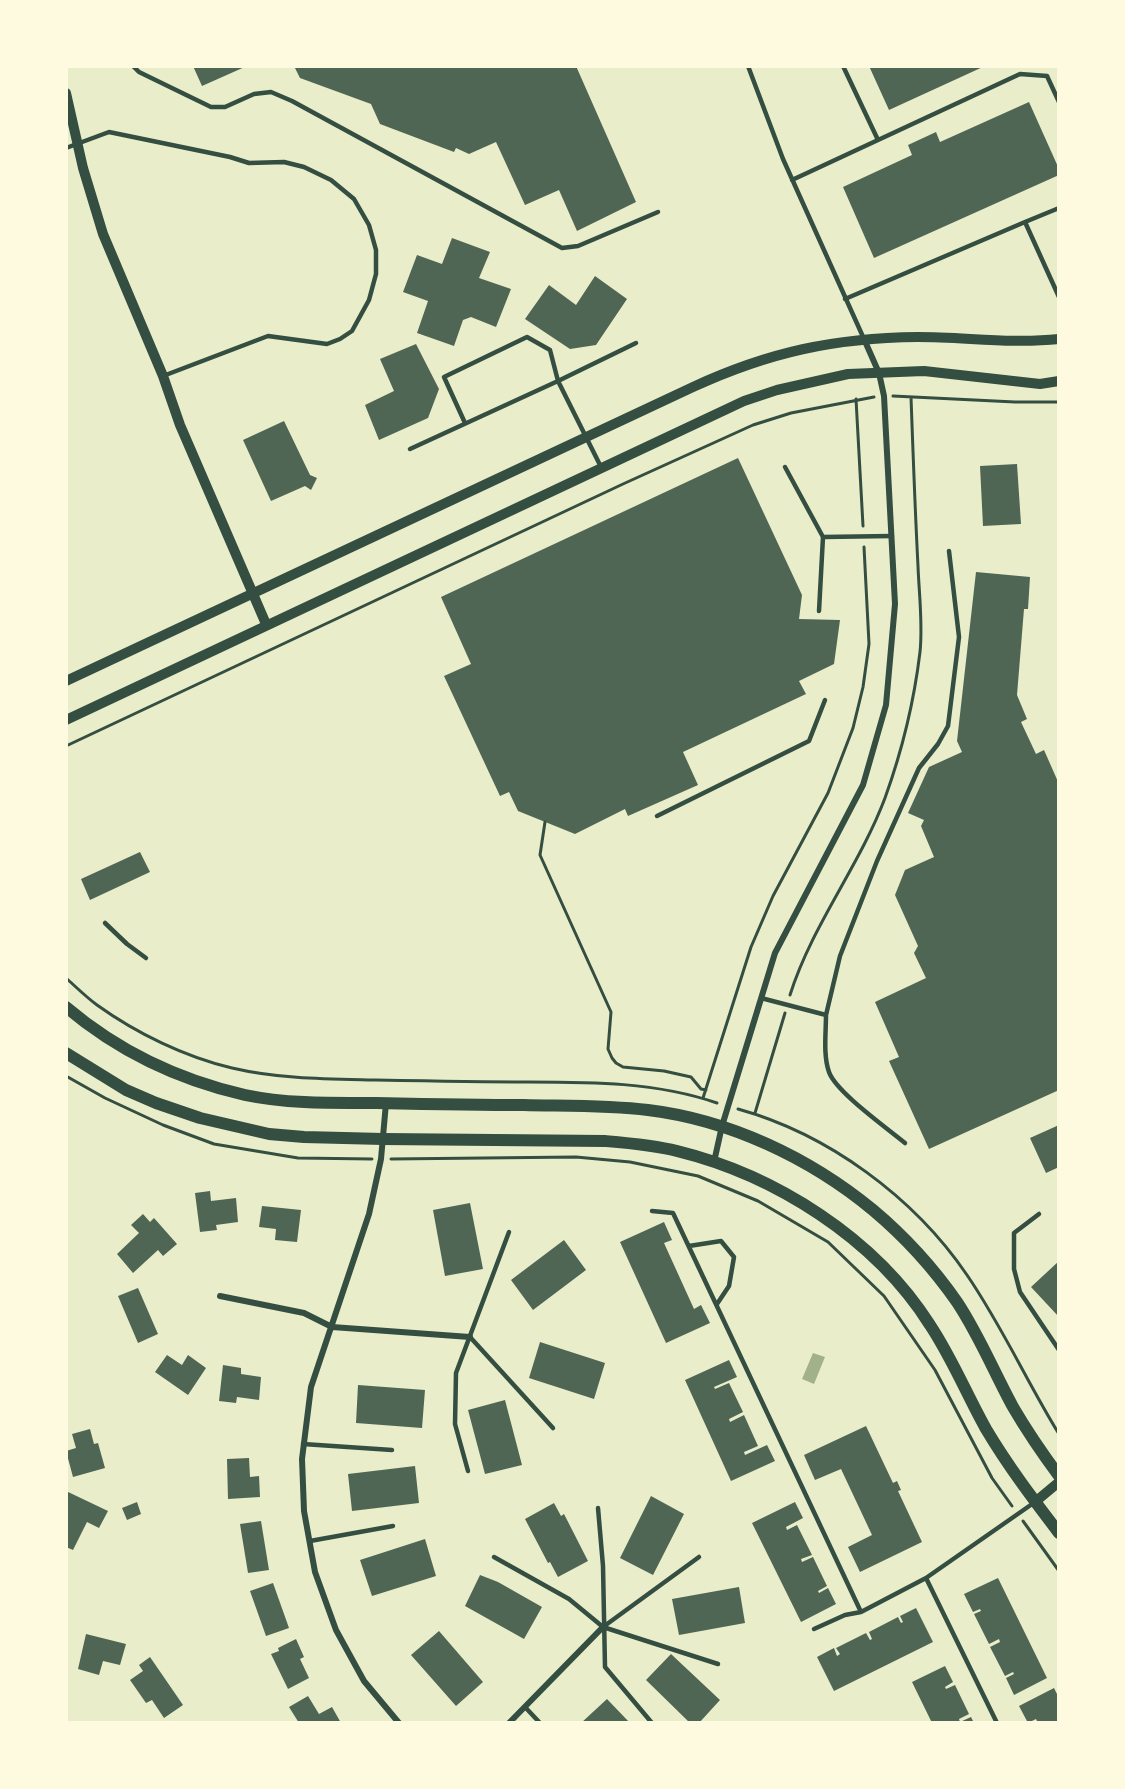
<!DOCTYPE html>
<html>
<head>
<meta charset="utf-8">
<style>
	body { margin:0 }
	#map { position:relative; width:1125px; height:1789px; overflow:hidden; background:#e9edc9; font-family:"Libre Baskerville",serif }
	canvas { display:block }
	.frame { position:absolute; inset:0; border:68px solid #fefae0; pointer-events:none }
</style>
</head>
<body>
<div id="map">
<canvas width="1125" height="1789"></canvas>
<div class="frame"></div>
</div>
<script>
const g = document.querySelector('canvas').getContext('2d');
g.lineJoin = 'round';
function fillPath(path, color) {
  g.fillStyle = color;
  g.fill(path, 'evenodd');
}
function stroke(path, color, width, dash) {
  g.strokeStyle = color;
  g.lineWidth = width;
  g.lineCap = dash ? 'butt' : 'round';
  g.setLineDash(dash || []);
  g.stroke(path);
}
fillPath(new Path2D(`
	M 813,1353 L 825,1357 L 814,1384 L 802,1379 Z`), '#a3b18a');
fillPath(new Path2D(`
	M 193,66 L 247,66 L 202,86 Z
	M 294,66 L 576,66 L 636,202 L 577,231 L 559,190 L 525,205 L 496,142 L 469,154 L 456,148 L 454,152 L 380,124 L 371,104 L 300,78 Z
	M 869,66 L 985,66 L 889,110 Z
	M 1029,102 L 1059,169 L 1059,175 L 874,258 L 843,187 L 912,155 L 908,145 L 936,132 L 940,142 Z
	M 452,238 L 490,252 L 479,278 L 511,289 L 496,327 L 471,317 L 463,320 L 454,346 L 417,333 L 428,301 L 403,292 L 417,255 L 442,264 Z
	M 595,276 L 627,299 L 596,345 L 570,349 L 525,319 L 549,285 L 576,305 Z
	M 416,344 L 439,389 L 428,418 L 379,440 L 365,405 L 394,391 L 380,359 Z
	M 284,421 L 310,475 L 317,478 L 311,490 L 305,486 L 271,501 L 243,440 Z
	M 738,458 L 802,595 L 799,619 L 840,620 L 834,664 L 799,681 L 806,694 L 683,752 L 698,785 L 628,816 L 625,809 L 575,834 L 518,811 L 509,792 L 500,796 L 444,676 L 471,664 L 441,597 Z
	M 1017,464 L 1021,524 L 983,526 L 980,466 Z
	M 976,572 L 1030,577 L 1028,609 L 1024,609 L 1017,695 L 1027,719 L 1021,722 L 1036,754 L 1044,750 L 1059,784 L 1059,1090 L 929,1149 L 889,1061 L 899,1057 L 875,1002 L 926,978 L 914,953 L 918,946 L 895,895 L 905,870 L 934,857 L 921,826 L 924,820 L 908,813 L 929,767 L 962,752 L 957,741 Z
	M 140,852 L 150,872 L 90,900 L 81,879 Z
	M 1059,1125 L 1059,1167 L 1046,1173 L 1030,1138 Z
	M 210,1191 L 211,1201 L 236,1198 L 238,1222 L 216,1225 L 217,1230 L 200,1232 L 195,1193 Z
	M 470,1203 L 483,1269 L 445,1276 L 433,1210 Z
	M 262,1206 L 301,1210 L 297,1242 L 275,1240 L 276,1229 L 259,1227 Z
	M 143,1214 L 150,1222 L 154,1218 L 177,1244 L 163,1256 L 158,1250 L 133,1273 L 117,1254 L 139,1233 L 131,1225 Z
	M 664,1222 L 672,1240 L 664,1243 L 694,1309 L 701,1305 L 710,1323 L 666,1343 L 620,1242 Z
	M 564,1240 L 586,1270 L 533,1310 L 511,1280 Z
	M 1059,1261 L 1059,1317 L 1031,1287 Z
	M 138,1288 L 158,1334 L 138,1343 L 118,1296 Z
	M 540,1342 L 605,1363 L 594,1399 L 529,1378 Z
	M 167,1355 L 182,1365 L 188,1355 L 206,1368 L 188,1395 L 155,1372 Z
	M 729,1360 L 737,1377 L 714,1387 L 715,1389 L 729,1383 L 743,1412 L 729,1419 L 730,1422 L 744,1415 L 758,1446 L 744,1452 L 745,1455 L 767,1445 L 775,1461 L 731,1481 L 685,1380 Z
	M 223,1365 L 241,1368 L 241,1374 L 261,1377 L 259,1400 L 237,1397 L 236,1403 L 219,1401 Z
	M 358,1385 L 425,1390 L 422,1428 L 356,1423 Z
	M 505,1400 L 522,1465 L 485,1474 L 468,1410 Z
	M 866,1426 L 893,1483 L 897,1481 L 901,1490 L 898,1491 L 922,1542 L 860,1572 L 848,1547 L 872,1535 L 841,1469 L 815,1480 L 804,1455 Z
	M 90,1429 L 94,1444 L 98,1443 L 105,1468 L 73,1477 L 66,1451 L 76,1448 L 72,1434 Z
	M 249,1458 L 250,1477 L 259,1476 L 260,1497 L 228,1499 L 227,1459 Z
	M 415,1466 L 419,1503 L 352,1511 L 348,1474 Z
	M 66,1491 L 108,1511 L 99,1528 L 87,1522 L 73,1550 L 66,1547 Z
	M 651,1496 L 684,1514 L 653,1575 L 620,1558 Z
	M 137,1502 L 141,1514 L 127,1520 L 122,1508 Z
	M 795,1502 L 803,1518 L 786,1527 L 787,1530 L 797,1525 L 812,1555 L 801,1559 L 802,1562 L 813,1557 L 827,1586 L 818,1591 L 819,1593 L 828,1588 L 836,1604 L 801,1622 L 752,1523 Z
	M 554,1503 L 561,1516 L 564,1514 L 588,1561 L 558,1577 L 550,1562 L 548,1563 L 525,1519 Z
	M 261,1521 L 269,1570 L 248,1573 L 240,1524 Z
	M 425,1539 L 436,1576 L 372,1596 L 360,1560 Z
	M 480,1575 L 498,1582 L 542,1607 L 524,1639 L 465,1606 Z
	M 998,1578 L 1047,1678 L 1014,1695 L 1006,1678 L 1014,1674 L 1013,1672 L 1005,1676 L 990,1647 L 1000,1642 L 999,1639 L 989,1644 L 974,1614 L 981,1611 L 980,1609 L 973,1612 L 964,1594 Z
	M 273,1583 L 289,1628 L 266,1636 L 250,1591 Z
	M 739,1587 L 745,1623 L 679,1635 L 672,1599 Z
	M 916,1608 L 933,1642 L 834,1691 L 817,1657 L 834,1648 L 837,1656 L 840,1654 L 836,1648 L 866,1633 L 870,1640 L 872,1639 L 869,1632 L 898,1617 L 901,1623 L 903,1622 L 900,1616 Z
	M 439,1631 L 483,1682 L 456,1706 L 411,1655 Z
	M 86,1634 L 126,1644 L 120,1665 L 103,1661 L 99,1675 L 78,1669 Z
	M 296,1639 L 304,1657 L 300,1659 L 309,1678 L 288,1689 L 271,1654 L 279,1651 L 278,1648 Z
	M 671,1654 L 720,1700 L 699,1723 L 690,1723 L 646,1680 Z
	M 150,1657 L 183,1705 L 164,1718 L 152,1700 L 146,1703 L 130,1680 L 143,1671 L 139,1665 Z
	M 945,1666 L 953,1682 L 945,1687 L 946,1689 L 955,1685 L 969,1714 L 959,1719 L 960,1722 L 971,1717 L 974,1723 L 932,1723 L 912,1682 Z
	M 1054,1688 L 1059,1698 L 1059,1723 L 1033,1723 L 1037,1721 L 1036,1719 L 1028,1723 L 1019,1706 Z
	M 308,1696 L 319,1714 L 332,1707 L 341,1723 L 299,1723 L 289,1707 Z
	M 607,1699 L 630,1723 L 581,1723 Z`), '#4f6655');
stroke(new Path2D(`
	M 893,396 L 1015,402 L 1059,402
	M 856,399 L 863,526
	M 66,746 L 623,484 L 753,425 L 791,413 L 874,397
	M 545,822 L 540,855 L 611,1012 L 608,1049 L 612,1058 L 616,1063 L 623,1067 L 664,1071 L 691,1077 L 701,1089 L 706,1090
	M 66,978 C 76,987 86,997 97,1005 C 136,1033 185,1057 232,1068 C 279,1079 326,1079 373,1080 C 425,1081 476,1082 528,1082 C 592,1082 656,1082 717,1103
	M 790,995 C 812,925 859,867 885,798 C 902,751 914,702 920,652 C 923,623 919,594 918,566 C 915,509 913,453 911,397
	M 66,1076 L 105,1098 L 163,1125 L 214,1144 L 298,1158 L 372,1159
	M 703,1098 L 751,947 L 773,896 L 828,793 L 853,728 L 863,687 L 869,644 L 864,547
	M 738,1109 C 828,1134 914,1197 967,1275 C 1002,1326 1027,1382 1059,1434
	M 755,1113 L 785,1013
	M 391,1159 L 576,1157 L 630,1162 L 698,1176 L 758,1201 L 828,1242 L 884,1296 L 935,1370 L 992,1478 L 1012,1506
	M 1023,1521 L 1059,1571`), '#344e41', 3);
stroke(new Path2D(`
	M 133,66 L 139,72 L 211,107 L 225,107 L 254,94 L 271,92 L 292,101 L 562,248 L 578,246 L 658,212
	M 748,66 L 783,159 L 864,339
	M 843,66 L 878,140
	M 66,148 L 109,132 L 230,157 L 249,163 L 284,162 L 304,167 L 331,180 L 354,199 L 369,225 L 376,250 L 376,274 L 369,300 L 352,331 L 340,339 L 327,344 L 268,336 L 163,376
	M 792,180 L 1020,74 L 1047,76 L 1059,102
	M 1025,222 L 1059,208
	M 845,299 L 1025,222 L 1059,297
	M 465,423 L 444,377 L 527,337 L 550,350 L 558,381 L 636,343
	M 410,449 L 558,381 L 601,467
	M 785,467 L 823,537 L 892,536
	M 819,611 L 823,537
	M 657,816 L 809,741 L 825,700
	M 105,923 L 127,944 L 146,958
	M 761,998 L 826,1015 C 826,1033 823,1055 829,1072 C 836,1092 887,1128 905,1143
	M 826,1015 L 840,956 L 877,861 L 919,768 L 938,744 L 948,726 L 959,637 L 949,551
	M 652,1211 L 673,1213 L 861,1612 L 926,1578 L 1035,1502
	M 1039,1214 L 1014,1233 L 1014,1269 L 1020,1292 L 1059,1350
	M 689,1246 L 721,1241 L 734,1257 L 729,1286 L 717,1304
	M 470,1337 L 553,1428
	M 303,1444 L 392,1450
	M 468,1471 L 455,1424 L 456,1373 L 509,1232
	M 598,1508 L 603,1566 L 605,1667 L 652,1723
	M 310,1541 L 393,1526
	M 494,1557 L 569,1599 L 603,1627 L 718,1664
	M 926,1578 L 997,1723
	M 603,1627 L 699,1557
	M 814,1629 L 845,1615 L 861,1612
	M 525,1707 L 540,1723`), '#344e41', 4.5);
stroke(new Path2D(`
	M 386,1103 L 381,1159 L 369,1214 L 311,1387 L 302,1459 L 304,1511 L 315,1572 L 336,1630 L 364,1681 L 399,1723
	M 714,1162 L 722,1126 L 775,953 L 863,785 L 886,705 L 895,604 L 884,396 L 879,373 L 864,339
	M 220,1296 L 304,1313 L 332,1327 L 470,1337
	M 509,1723 L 603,1627`), '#344e41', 6);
stroke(new Path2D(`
	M 66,93 L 83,168 L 103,234 L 163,376 L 180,425 L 266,624
	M 66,681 L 693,387 C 769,352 834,338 918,337 C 966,337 1011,344 1059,339
	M 66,720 L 744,401 L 777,390 L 848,374 L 924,371 L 1040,384 L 1059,381
	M 1035,1502 L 1059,1482`), '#344e41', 10);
stroke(new Path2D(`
	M 66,1007 C 118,1051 179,1080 245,1095 C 288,1104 332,1103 376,1103 C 425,1104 474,1105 524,1105 C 565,1106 607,1105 648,1110 C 730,1120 810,1158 873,1210 C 904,1236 934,1269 957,1302 C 979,1335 994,1372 1013,1407 C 1027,1431 1042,1453 1059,1476
	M 66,1053 L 126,1090 L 156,1103 L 200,1118 L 269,1134 L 304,1137 L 383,1139 L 605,1141 C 629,1143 654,1145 677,1151 C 775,1175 875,1238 930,1325 C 952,1358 967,1395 986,1429 C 1008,1466 1033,1499 1059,1533`), '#344e41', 12);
</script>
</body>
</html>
